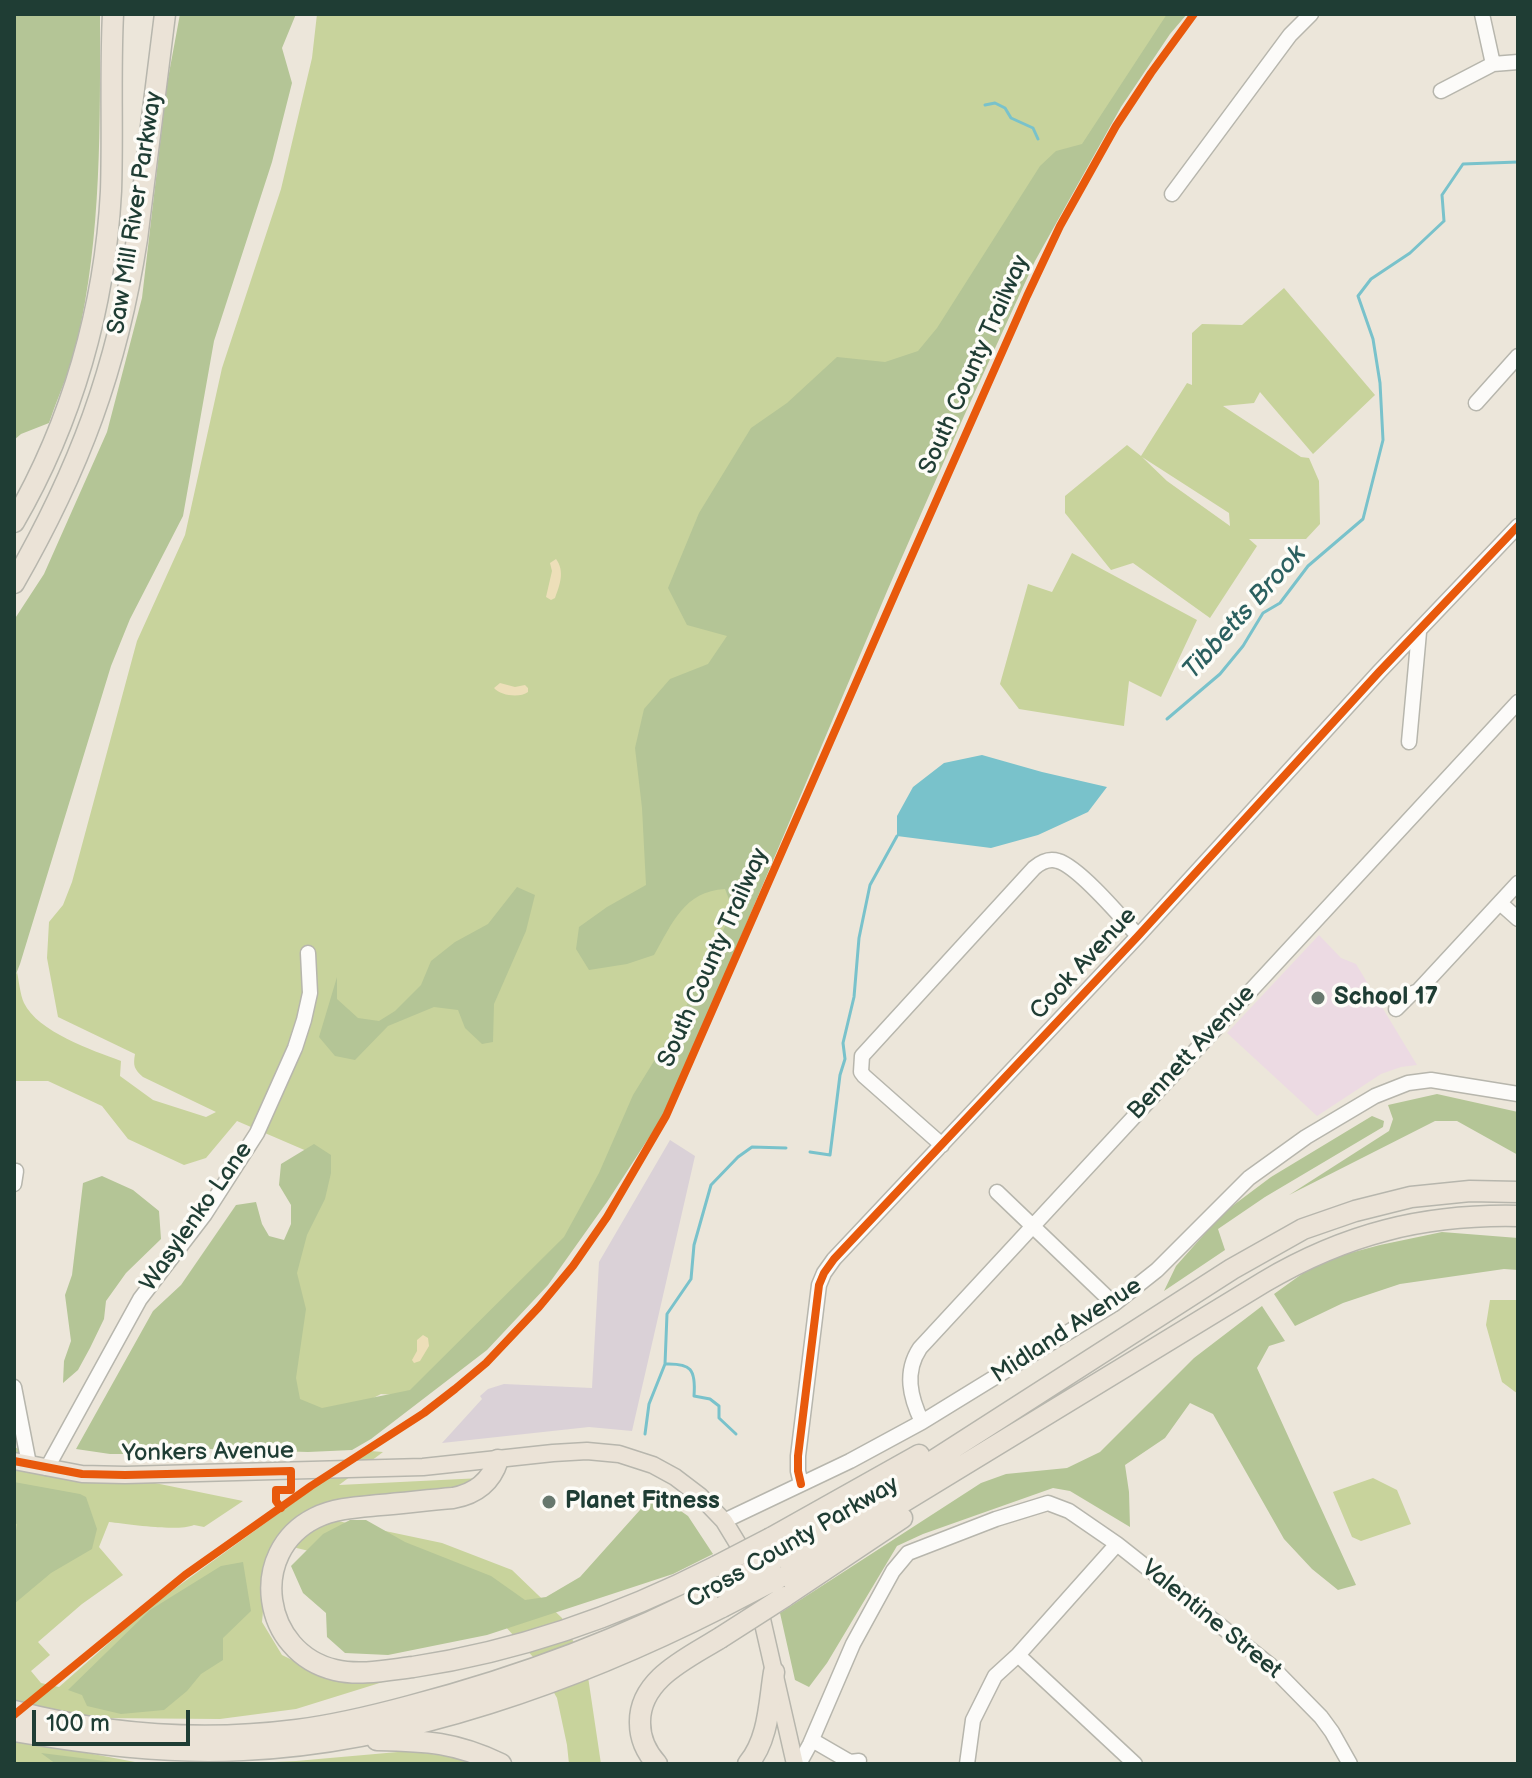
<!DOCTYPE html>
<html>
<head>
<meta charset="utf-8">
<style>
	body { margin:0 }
	#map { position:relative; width:1532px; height:1778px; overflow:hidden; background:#ece6da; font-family:"Balsamiq Sans",sans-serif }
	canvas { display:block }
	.frame { position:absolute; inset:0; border:16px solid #1f3d34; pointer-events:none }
	.scale { position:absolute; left:32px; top:1710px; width:158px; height:36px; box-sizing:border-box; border:4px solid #1f3d34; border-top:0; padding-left:10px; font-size:24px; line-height:28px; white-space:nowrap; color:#1f3d34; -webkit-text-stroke:6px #fdfcf7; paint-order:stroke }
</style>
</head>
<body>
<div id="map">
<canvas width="1532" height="1778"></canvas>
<div class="frame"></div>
<div class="scale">100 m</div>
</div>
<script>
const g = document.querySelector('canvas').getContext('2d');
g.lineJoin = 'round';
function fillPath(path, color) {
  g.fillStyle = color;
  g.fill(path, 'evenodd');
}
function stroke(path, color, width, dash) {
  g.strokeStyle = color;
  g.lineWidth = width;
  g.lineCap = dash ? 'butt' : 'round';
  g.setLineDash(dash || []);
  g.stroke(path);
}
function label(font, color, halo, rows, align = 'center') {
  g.font = font + ' "Balsamiq Sans",sans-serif';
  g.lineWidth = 7;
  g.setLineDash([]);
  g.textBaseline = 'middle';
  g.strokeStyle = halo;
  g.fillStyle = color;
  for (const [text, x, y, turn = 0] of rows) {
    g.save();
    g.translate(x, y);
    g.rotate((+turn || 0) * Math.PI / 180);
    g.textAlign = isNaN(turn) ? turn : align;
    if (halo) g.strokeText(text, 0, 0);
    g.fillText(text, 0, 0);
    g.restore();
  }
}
fillPath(new Path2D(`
	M 1319,935 L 1341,958 L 1356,964 L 1417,1065 L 1401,1067 L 1381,1074 L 1317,1116 L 1227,1033 Z`), '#ecdae3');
fillPath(new Path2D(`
	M 670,1140 L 695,1156 L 632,1431 L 589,1427 L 442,1443 L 482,1399 L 480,1396 L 488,1389 L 504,1384 L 592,1388 L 599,1262 Z`), '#dad1d7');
fillPath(new Path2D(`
	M 317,14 L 1178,14 L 1108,112 L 1020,273 L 725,946 L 562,1249 L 413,1396 L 381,1394 L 327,1422 L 260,1402 L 323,1158 L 237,1121 L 206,1158 L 184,1165 L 128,1139 L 102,1106 L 48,1081 L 14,1081 L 14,979 L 17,972 C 19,981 20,994 24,1003 C 38,1032 92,1050 121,1061 L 120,1076 L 153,1100 L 206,1117 L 216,1112 L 143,1077 C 134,1069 133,1066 135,1054 L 58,1017 L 47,958 L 49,922 L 63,905 L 72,882 L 137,641 L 185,535 L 222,368 L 281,189 L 312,58 Z
	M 1284,288 L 1375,395 L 1313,454 L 1260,392 L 1254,403 L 1223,406 L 1301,457 L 1309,458 L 1319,481 L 1320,524 L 1306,539 L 1249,539 L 1257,546 L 1210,618 L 1133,563 L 1111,570 L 1065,513 L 1065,496 L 1127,445 L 1141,456 L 1187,383 L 1192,385 L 1192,333 L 1202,324 L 1242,325 ZM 1142,457 L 1229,513 L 1230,526 L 1167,481 Z
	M 1072,553 L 1197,620 L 1161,697 L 1129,681 L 1124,726 L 1019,709 L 1000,684 L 1028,584 L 1052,592 Z
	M 1490,1300 L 1518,1300 L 1518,1394 L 1502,1382 L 1486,1325 Z
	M 14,1447 L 52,1462 L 243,1501 L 204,1527 L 194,1525 C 177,1532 129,1524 109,1522 L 99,1547 L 123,1575 L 82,1604 L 38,1642 L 50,1655 L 31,1671 L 41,1683 L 59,1687 L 144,1612 L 177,1587 L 318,1485 L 370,1451 L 383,1452 L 339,1485 L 482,1478 L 473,1488 L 314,1516 L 442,1543 L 512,1570 L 562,1618 L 587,1670 L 601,1764 L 569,1764 L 567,1745 L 557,1698 L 534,1658 L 504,1625 L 363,1564 L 280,1544 L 267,1570 L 262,1622 L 282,1655 L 333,1680 L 386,1681 L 296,1709 L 220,1719 L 97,1718 L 45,1711 L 14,1701 Z
	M 1373,1478 L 1397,1490 L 1411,1524 L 1361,1541 L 1352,1537 L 1333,1492 Z
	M 14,1739 L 135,1762 L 169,1764 L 14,1764 Z
	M 409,1751 L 461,1758 L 475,1764 L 230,1764 L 296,1761 Z`), '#c8d39c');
fillPath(new Path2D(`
	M 14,14 L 100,14 C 100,123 102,235 77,342 C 71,369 58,396 49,423 L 21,434 L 14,440 Z
	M 180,14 L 296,14 L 282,48 L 292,83 L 272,162 L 214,341 L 183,516 L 130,619 L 111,666 L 20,964 L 14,979 L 14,620 L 44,574 L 107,432 L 142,298 L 167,84 Z
	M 1167,14 L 1187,14 L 1170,34 L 1121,107 L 1035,261 L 964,416 L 888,589 L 714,1000 L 661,1119 L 607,1202 L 548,1285 L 487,1350 L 371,1439 L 352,1450 L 308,1452 L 209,1449 L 152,1454 L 110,1454 L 76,1449 L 153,1311 L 181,1285 L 236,1205 L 256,1202 L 262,1224 L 269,1236 L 284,1240 L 291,1224 L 291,1205 L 279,1185 L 281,1164 L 314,1144 L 331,1155 L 331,1173 L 325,1199 L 307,1235 L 297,1273 L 306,1309 L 296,1378 L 300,1399 L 322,1408 L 410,1390 L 564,1237 L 599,1173 L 633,1095 L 680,1019 L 733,910 L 725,889 C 684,891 672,924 654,955 L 627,964 L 589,970 L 576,949 L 579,927 L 607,907 L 646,885 L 642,808 L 635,748 L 644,709 L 670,679 L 708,664 L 727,636 L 687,625 L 668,588 L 699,513 L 751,428 L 787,403 L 837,357 L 885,362 L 918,351 L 937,328 L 1040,166 L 1056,151 L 1082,144 Z
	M 517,887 L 535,895 L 526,931 L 494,1004 L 493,1042 L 482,1044 L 465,1028 L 458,1010 L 434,1007 L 388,1026 L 355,1060 L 335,1056 L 319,1037 L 337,977 L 337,999 L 358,1018 L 379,1021 L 395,1011 L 421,985 L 431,961 L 455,942 L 488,924 Z
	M 1437,1094 L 1518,1112 L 1518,1155 L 1457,1121 L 1435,1121 L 1289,1195 L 1389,1131 L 1393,1119 L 1388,1105 Z
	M 1372,1116 L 1384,1121 L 1383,1127 L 1265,1197 L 1218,1229 L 1225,1250 L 1164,1291 L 1176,1266 L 1223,1213 L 1271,1177 Z
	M 102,1176 L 133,1190 L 159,1211 L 161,1239 L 126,1273 L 106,1301 L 104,1319 L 90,1348 L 78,1370 L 63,1383 L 64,1361 L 71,1341 L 65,1295 L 72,1275 L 83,1183 Z
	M 1442,1232 L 1518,1238 L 1518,1270 L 1504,1269 L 1400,1284 L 1343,1303 L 1295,1326 L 1274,1294 L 1320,1261 L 1380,1245 Z
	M 1262,1306 L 1285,1341 L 1269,1346 L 1257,1368 L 1356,1585 L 1338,1590 L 1312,1569 L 1284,1539 L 1213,1414 L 1190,1403 L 1165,1438 L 1125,1465 L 1129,1492 L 1130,1527 L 1070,1491 L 1053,1488 L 923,1534 L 897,1546 L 827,1663 L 809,1687 L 795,1680 L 780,1613 L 981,1483 L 1006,1474 L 1067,1468 L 1100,1452 L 1194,1358 Z
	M 14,1482 L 80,1494 L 86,1497 L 97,1529 L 92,1549 L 51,1573 L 14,1604 L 14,1544 L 17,1524 L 14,1523 Z
	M 662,1498 L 688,1516 L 713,1554 L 673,1574 L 487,1635 L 388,1655 L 345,1653 L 327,1637 L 326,1613 L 303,1593 L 291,1566 L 323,1534 L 350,1520 L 366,1520 L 405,1542 L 491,1576 L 525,1600 L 546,1597 L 580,1577 L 648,1501 Z
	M 243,1562 L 251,1611 L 223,1638 L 223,1660 L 201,1674 L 187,1691 L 164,1710 L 121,1714 L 87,1706 L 82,1695 L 68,1690 L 150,1610 L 221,1566 Z
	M 41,1753 L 129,1764 L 56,1764 Z`), '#b4c596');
fillPath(new Path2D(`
	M 556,559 C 565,571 560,585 555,598 L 551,600 L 546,597 L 552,571 L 550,563 Z
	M 500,683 L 515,687 L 525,685 L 528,688 L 528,692 C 520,698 501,696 494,688 Z
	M 423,1335 L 428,1338 L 429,1346 L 420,1361 L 414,1363 L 412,1360 L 417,1351 L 417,1340 Z`), '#eddfb9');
fillPath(new Path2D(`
	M 982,755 L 1042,772 L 1107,787 L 1088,812 L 1038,835 L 991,848 L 897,836 L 897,816 L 913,787 L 944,763 Z`), '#79c2cb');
stroke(new Path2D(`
	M 985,105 L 995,103 L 1005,108 L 1011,118 L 1033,128 L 1038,139
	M 1167,719 L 1220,674 L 1243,646 L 1263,613 L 1280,603 L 1308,566 L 1363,519 L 1383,440 L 1380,383 L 1373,339 L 1358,296 L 1371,279 L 1410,253 L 1444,221 L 1442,195 L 1463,164 L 1518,162
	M 810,1152 L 830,1155 L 840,1075 L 845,1059 L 843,1043 L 854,997 L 859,938 L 870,885 L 897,836
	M 665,1364 C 691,1363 696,1369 694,1396 L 710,1399 L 719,1406 L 719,1418 L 736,1434
	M 645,1434 L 649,1404 L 665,1364 L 667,1314 L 691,1279 L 694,1245 L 711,1185 L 738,1157 L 752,1147 L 786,1148`), '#79c2cb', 3);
const minor = new Path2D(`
	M 1482,14 L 1493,64
	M 1441,91 L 1493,64 L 1518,62
	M 1172,194 L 1290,35 L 1311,14
	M 1476,403 L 1518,356
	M 1409,742 L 1419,632
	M 1500,903 L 1518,919
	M 1396,1009 L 1411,994 L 1418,991 L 1518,883
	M 942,1145 L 864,1076 L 861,1072 L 862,1056 L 1034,868 C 1041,862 1049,858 1058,861 C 1079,867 1122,918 1138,936
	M 14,1184 L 16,1171
	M 997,1192 L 1114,1304
	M 14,1387 L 29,1464
	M 922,1422 C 910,1397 904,1372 920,1348 L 1518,702
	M 47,1468 L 140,1299 L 205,1214 L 257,1133 L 295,1048 L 304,1020 L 310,993 L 308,953
	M 801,1484 L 798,1471 L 798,1456 L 819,1285 L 824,1273 L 834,1259 L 1138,936 L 1379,672 L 1518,526
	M 724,1521 L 850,1461 L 922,1422 L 1114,1304 L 1157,1270 L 1249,1178 L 1306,1137 L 1375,1096 L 1408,1083 L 1431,1080 L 1518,1094
	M 1018,1655 L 1135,1764
	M 812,1740 L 850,1762 L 859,1761
	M 799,1764 L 810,1744 L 853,1644 L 893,1571 L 908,1553 L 996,1519 L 1048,1503 L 1069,1511 L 1117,1544 L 1270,1665 L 1321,1717 L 1332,1732 L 1350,1764
	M 967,1764 L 973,1720 L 995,1676 L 1018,1655 L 1117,1544`);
const major = new Path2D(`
	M 14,1461 L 82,1474 L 125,1475 L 423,1467 L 553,1453 L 587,1451 L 619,1454 L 653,1465 L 675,1477 L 700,1496 L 724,1521 L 741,1549 L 754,1584 L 795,1764`);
const highway = new Path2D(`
	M 14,522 C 72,422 105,307 111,191 C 113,132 110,73 113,14
	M 14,583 C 79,470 117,369 137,239 L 165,14
	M 498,1460 C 491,1482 475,1494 453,1498 C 429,1500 404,1503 380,1505 C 359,1507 335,1508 315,1518 C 247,1552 262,1653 335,1670 C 360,1676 388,1670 413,1667 C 520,1651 621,1615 717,1566
	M 771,1538 L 919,1455
	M 776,1558 L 855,1511 L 1232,1269 L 1303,1229 L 1355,1211 L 1411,1197 L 1470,1191 L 1518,1192
	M 780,1577 L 1264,1282 C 1345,1234 1424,1214 1518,1216
	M 784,1597 L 902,1518
	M 14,1711 C 106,1735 202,1742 297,1730 C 335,1725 373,1716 410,1706 C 517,1678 623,1639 721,1587
	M 14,1731 C 90,1744 166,1754 243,1750 C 405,1743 578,1680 722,1607
	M 377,1740 C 427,1741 455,1742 501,1764
	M 657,1764 C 646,1752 640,1739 640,1723 C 639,1679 688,1658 720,1638
	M 748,1764 C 769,1739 769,1702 774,1672`);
stroke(minor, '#b7b6ad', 17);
stroke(major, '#b7b6ad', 19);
stroke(highway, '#b7b6ad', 23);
stroke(minor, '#fcfbf9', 14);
stroke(major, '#ebe3d7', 16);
stroke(highway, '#ebe3d7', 20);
const highwayBridge = new Path2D(`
	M 717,1566 L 771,1538
	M 721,1587 L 776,1558
	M 722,1607 L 780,1577
	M 720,1638 L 784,1597`);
stroke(highwayBridge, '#b7b6ad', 23, []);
stroke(highwayBridge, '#ebe3d7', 20);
stroke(new Path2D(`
	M 14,1461 L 82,1474 L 125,1475 L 291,1471 L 291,1490 L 276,1490 L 276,1501 L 281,1508
	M 801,1484 L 798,1471 L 798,1456 L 819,1285 L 824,1273 L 834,1259 L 1138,936 L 1379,672 L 1518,526
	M 14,1715 L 185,1575 L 311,1486 L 424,1413 L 455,1389 L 486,1363 L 539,1307 L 573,1266 L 607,1217 L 666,1116 L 898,587 L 1027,296 L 1060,226 L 1116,126 L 1151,73 L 1194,14`), '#e8590c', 8);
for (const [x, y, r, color] of [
	[1318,998,8,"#67786e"],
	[549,1502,8,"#67786e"]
]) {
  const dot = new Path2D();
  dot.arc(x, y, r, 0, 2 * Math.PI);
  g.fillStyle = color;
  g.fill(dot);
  stroke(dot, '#fdfcf7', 3);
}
label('24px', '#1f3d34', '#fdfcf7', [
	["Saw Mill River Parkway",136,213,-81],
	["South County Trailway",975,365,-66],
	["South County Trailway",714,958,-66],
	["Cook Avenue",1084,964,-47],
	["Bennett Avenue",1192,1053,-47],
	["Wasylenko Lane",197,1217,-55],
	["Midland Avenue",1067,1331,-33],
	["Yonkers Avenue",208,1453,-1],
	["Cross County Parkway",793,1543,-30],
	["Valentine Street",1211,1620,39]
]);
label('bold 24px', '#1f3d34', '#fdfcf7', [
	["School 17",1334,998],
	["Planet Fitness",565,1502]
], 'left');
label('italic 26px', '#2b6060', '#fdfcf7', [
	["Tibbetts Brook",1245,613,-48]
]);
</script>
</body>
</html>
